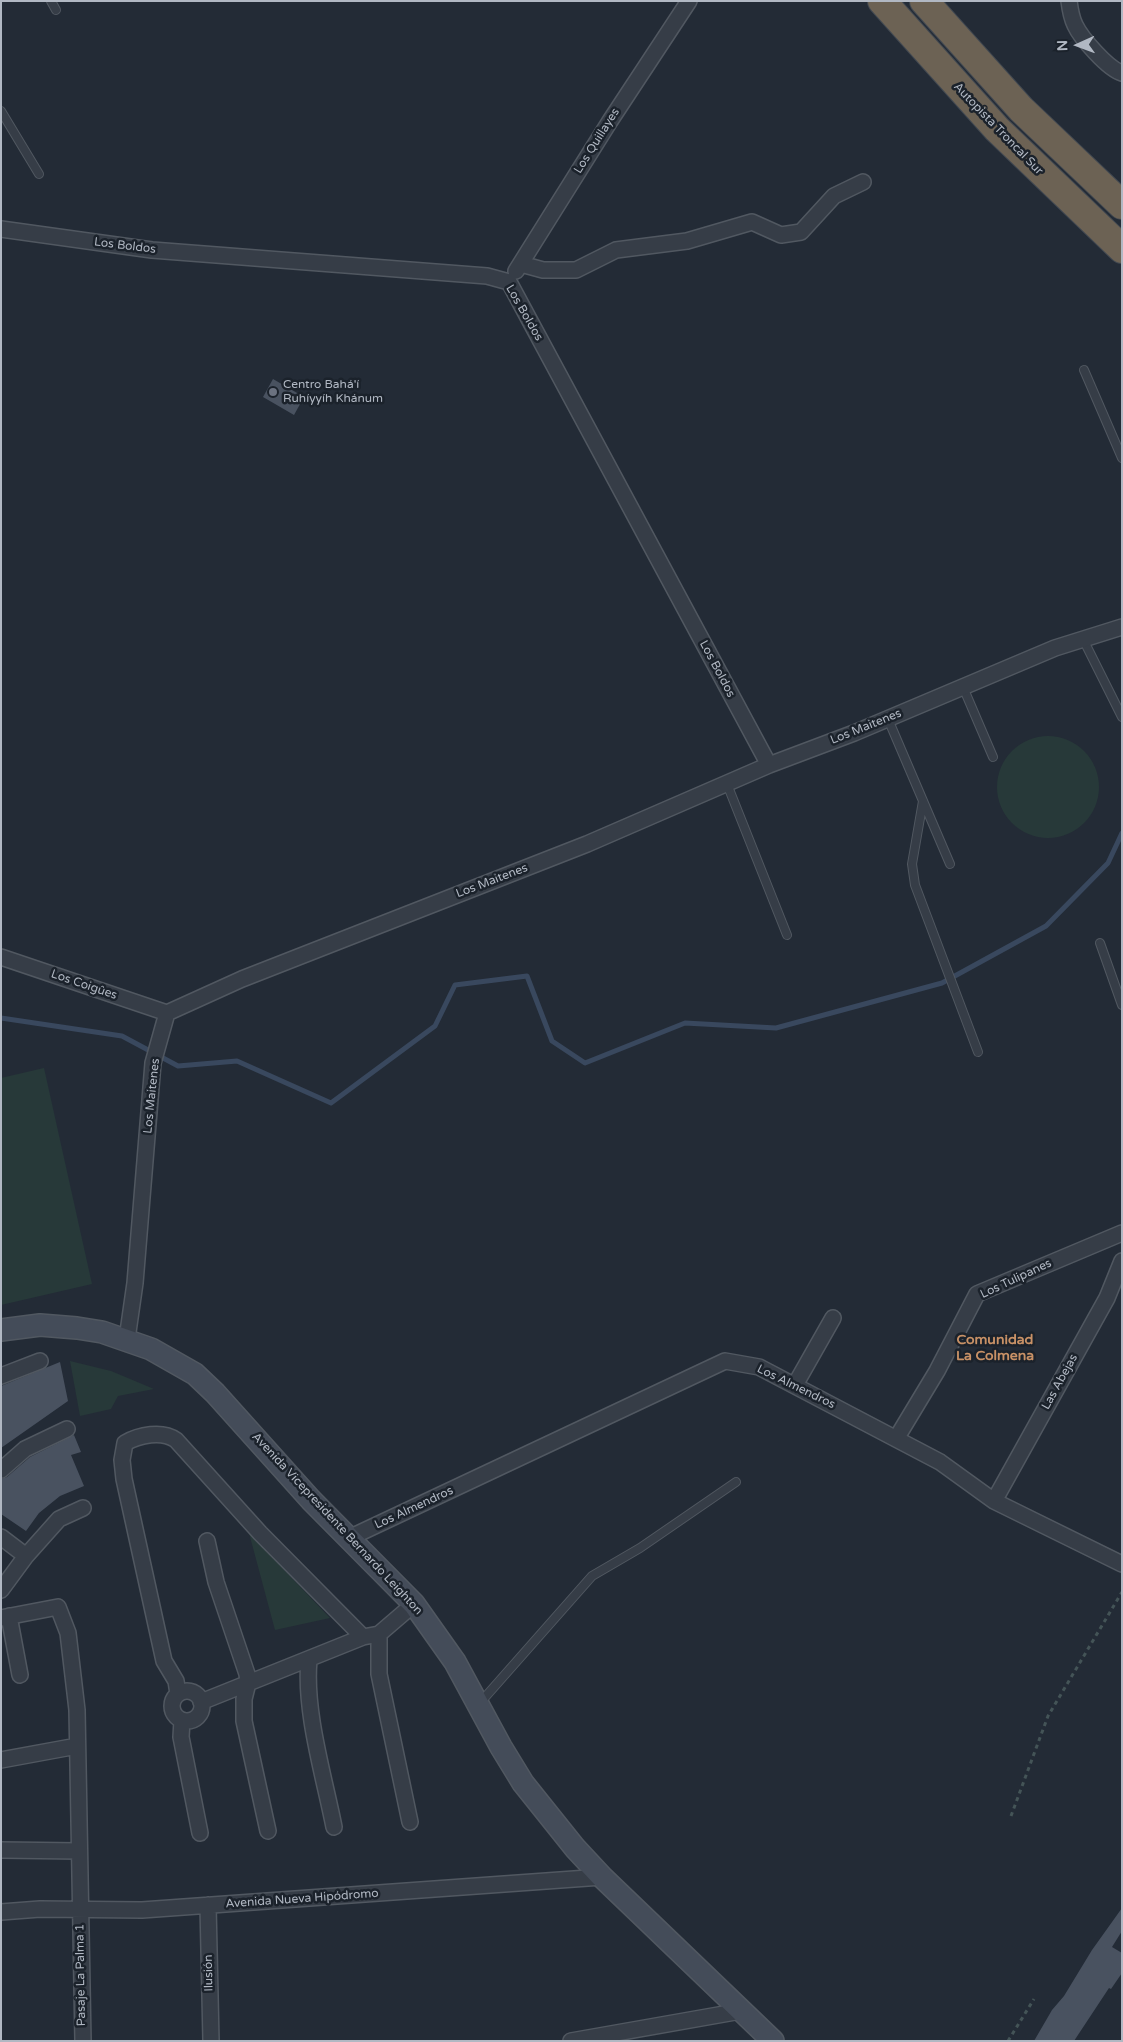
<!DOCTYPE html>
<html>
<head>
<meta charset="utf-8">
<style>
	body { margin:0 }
	#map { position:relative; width:1123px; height:2042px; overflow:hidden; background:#232b36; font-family:"Varela Round",sans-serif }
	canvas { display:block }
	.frame { position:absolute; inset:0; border:2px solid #b1b8c3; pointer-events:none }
	.north { position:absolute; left:1053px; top:20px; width:50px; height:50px; -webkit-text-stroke:4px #1b222b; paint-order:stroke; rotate:268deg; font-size:14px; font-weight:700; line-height:20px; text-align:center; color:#b1b8c3 }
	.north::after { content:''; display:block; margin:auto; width:18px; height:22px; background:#b1b8c3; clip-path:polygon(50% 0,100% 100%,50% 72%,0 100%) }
</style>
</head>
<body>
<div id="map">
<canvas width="1123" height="2042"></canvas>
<div class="frame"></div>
<div class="north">N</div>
</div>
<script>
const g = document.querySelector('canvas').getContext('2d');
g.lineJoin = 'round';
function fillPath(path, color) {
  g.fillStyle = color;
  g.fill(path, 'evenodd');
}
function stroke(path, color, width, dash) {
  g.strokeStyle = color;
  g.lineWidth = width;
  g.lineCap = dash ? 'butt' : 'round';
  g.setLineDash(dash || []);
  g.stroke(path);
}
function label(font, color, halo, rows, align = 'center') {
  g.font = font + ' "Varela Round",sans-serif';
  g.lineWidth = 5;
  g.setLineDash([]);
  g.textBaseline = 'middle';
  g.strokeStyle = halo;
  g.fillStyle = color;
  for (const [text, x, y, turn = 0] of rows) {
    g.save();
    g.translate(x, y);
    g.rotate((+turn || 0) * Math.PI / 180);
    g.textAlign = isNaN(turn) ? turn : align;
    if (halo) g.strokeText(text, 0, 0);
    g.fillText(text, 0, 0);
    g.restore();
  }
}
fillPath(new Path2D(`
	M997 787a51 51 0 1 1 102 0a51 51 0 1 1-102 0Z
	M 44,1068 L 92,1284 L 1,1305 L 1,1078 Z
	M 70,1361 L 111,1371 L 154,1389 L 118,1396 L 111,1409 L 80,1416 Z
	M 249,1533 L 330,1618 L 275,1630 Z`), '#273939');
stroke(new Path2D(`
	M 1,1018 L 122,1036 L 178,1066 L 237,1061 L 331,1103 L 435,1026 L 455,985 L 527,976 L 552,1041 L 585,1063 L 685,1023 L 776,1028 L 942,983 L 1046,926 L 1108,863 L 1122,833`), '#39485e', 5);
fillPath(new Path2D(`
	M 273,379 L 304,397 L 294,415 L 263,397 Z
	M 60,1362 L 68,1401 L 1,1448 L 1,1386 Z
	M 74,1435 L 81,1452 L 71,1455 L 84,1486 L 60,1496 L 39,1513 L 26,1531 L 1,1514 L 1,1479 L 7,1477 L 30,1457 Z
	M 1122,1908 L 1122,1931 L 1112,1947 L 1122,1953 L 1122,1973 L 1111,1989 L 1109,1988 L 1074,2041 L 1034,2041 L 1052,2010 L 1064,1996 L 1092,1950 Z`), '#495260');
const service = new Path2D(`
	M 51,1 L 56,10
	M 1,111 L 39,174
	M 1084,370 L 1122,458
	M 1083,639 L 1122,717
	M 963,687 L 993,757
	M 888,719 L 950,864
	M 727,784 L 787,935
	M 923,801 L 912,864 L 915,885 L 978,1052
	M 1100,943 L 1122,1005
	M 479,1704 L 592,1576 L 640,1548 L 736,1482`);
const minor = new Path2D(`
	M 1069,1 C 1070,9 1071,17 1075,25 C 1081,38 1108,69 1122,73
	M 1,229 L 152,250 L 487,276 L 509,282 L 769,765
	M 521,264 L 543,270 L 576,270 L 616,250 L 687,241 L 752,222 L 781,235 L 801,232 L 834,196 L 863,182
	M 516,271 L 610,121 L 689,1
	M 1,957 L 167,1013
	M 127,1339 L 135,1283 L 153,1063 L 167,1013 L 242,979 L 587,844 L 769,765 L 854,733 L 1055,648 L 1122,627
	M 1,1376 L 40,1361
	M 795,1385 L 833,1318
	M 896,1439 L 937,1371 L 977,1294 L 1122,1233
	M 1,1470 L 25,1449 L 67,1429
	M 994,1501 L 1107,1298 L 1122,1261
	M 1,1537 L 26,1556
	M 349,1538 L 725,1361 L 759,1367 L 940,1462 L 994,1501 L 1122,1564
	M 207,1541 L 216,1582 L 247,1674 L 248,1683 L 244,1699 L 244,1721 L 268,1831
	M 1,1590 L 26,1556 L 59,1519 L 83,1508
	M 9,1616 L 20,1675
	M 1,1618 L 58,1607 L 68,1633 L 77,1710 L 83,2041
	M 379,1634 L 379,1674 L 410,1822
	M 309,1660 C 304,1711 324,1776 334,1827
	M172 1706a15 15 0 1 1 30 0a15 15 0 1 1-30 0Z
	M 178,1694 L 176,1681 L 164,1661 L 124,1479 L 122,1460 L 125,1443 C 139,1435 162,1430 176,1440 L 260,1533 L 363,1637
	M 201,1702 L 363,1637 L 379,1634 L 414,1604
	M 182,1720 L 181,1737 L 200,1833
	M 1,1760 L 77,1746
	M 1,1850 L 78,1851
	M 208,1905 L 211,2041
	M 1,1912 L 40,1909 L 142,1910 L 602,1877
	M 571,2041 L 741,2011`);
const secondary = new Path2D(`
	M 1,1330 L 40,1325 L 77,1328 L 102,1332 L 151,1349 L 195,1374 L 215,1393 L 311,1500 L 414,1604 L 455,1662 L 501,1747 L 523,1783 L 575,1848 L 602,1877 L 773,2041`);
const motorway = new Path2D(`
	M 882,1 L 997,129 L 1122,249
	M 924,1 L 1021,109 L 1122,205`);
stroke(service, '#515861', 10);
stroke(minor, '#515861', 18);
stroke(secondary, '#515861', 24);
stroke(motorway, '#414851', 30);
stroke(new Path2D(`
	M 1011,1816 L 1048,1716 L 1122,1592
	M 1008,2041 L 1034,1999`), '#445457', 3, [4, 4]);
stroke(service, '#363d47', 8);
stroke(minor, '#363d47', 15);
stroke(secondary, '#444c59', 21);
stroke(motorway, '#6c6254', 28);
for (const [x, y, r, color] of [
	[273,392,5,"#6b7280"]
]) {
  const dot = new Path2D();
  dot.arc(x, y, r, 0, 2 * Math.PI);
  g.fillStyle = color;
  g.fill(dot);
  stroke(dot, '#1b222b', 2);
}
label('12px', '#b1b8c3', '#1b222b', [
	["Autopista Troncal Sur",998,129,46],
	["Los Quillayes",597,141,-58],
	["Los Boldos",125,246,7],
	["Los Boldos",524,313,60],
	["Los Boldos",717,669,62],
	["Los Maitenes",866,727,-22],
	["Los Maitenes",492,881,-21],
	["Los Coigûes",84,985,19],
	["Los Maitenes",152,1096,-84],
	["Los Tulipanes",1016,1279,-25],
	["Las Abejas",1060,1382,-61],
	["Los Almendros",796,1387,26],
	["Los Almendros",414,1508,-25],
	["Avenida Vicepresidente Bernardo Leighton",337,1524,47],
	["Avenida Nueva Hipódromo",302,1899,-4],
	["Ilusión",209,1973,-91],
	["Pasaje La Palma 1",81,1975,-91]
]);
label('12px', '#b1b8c3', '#1b222b', [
	["Centro Bahá'í",283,385],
	["Ruhíyyíh Khánum",283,399]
], 'left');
label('bold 14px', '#c89166', '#1b222b', [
	["Comunidad",995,1340],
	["La Colmena",995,1356]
]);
</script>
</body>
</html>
